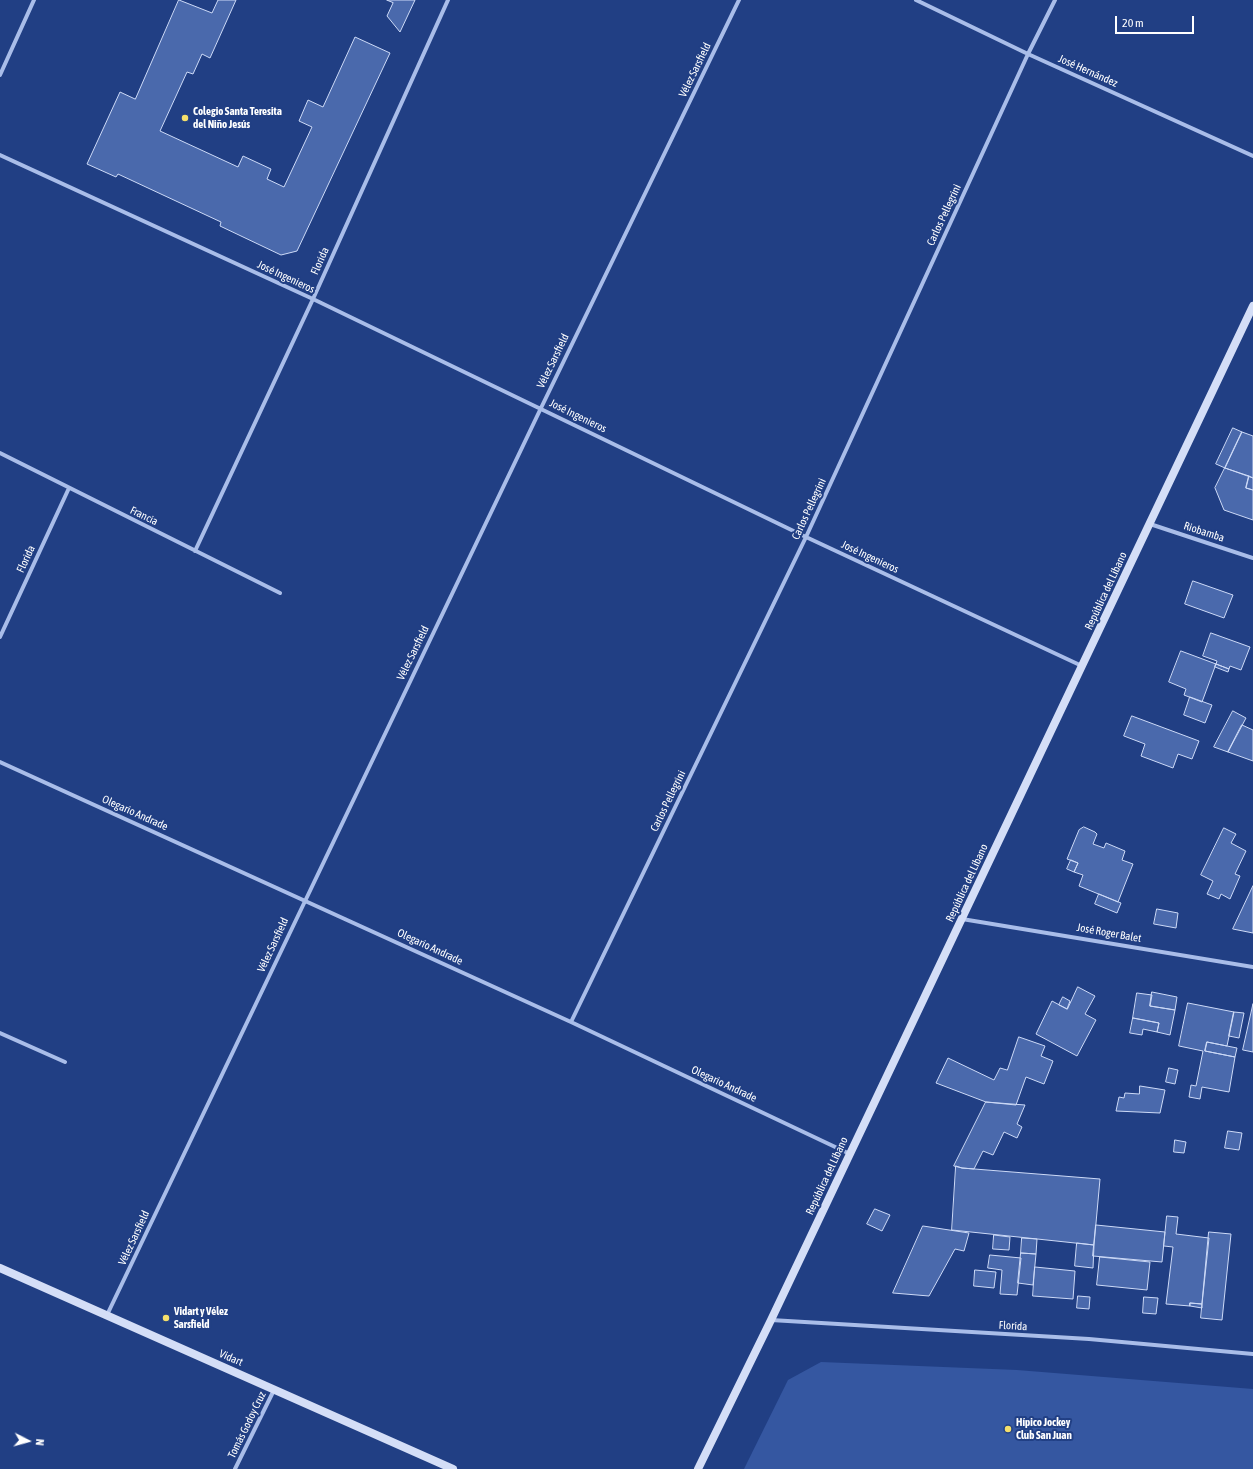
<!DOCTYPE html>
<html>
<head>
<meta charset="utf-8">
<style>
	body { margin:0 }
	#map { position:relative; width:1253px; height:1469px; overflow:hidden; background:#213f84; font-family:"Asap Condensed",sans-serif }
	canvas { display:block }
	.north { position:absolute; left:8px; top:1421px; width:40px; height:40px; -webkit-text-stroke:3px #213f84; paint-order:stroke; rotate:96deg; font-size:11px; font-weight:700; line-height:16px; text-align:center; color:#fff }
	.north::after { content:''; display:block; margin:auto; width:14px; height:18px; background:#fff; clip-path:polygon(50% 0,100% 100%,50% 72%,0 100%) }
	.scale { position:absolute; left:1115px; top:16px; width:79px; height:18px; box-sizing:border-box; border:2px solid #fff; border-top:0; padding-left:5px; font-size:12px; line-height:14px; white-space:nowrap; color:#fff; -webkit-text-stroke:3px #213f84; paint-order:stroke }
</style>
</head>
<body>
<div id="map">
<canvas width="1253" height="1469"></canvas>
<div class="north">N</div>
<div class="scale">20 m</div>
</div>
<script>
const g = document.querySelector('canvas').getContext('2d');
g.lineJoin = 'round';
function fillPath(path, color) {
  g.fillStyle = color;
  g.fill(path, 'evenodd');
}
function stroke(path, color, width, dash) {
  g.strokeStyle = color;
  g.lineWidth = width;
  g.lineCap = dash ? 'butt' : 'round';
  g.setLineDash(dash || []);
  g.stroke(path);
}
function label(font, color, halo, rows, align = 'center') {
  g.font = font + ' "Asap Condensed",sans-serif';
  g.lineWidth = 4;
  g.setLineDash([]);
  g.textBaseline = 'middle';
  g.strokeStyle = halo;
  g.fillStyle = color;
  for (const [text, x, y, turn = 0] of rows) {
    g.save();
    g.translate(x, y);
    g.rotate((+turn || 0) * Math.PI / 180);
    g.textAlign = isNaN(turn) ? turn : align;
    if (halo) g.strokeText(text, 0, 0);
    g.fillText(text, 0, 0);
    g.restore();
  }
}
fillPath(new Path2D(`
	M 821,1362 L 1017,1370 L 1253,1389 L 1253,1469 L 744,1469 L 788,1380 Z`), '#3557a1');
const building = new Path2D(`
	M 179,0 L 212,13 L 218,0 L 236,0 L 210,58 L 202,54 L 193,74 L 187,72 L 160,131 L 238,167 L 243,156 L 271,169 L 267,179 L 284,187 L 312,127 L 299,121 L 308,100 L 323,107 L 355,37 L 390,53 L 297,251 L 281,255 L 220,226 L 221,222 L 118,174 L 116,177 L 87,164 L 120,92 L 135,99 Z
	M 387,0 L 415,0 L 400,32 L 387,16 L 393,3 Z
	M 1233,428 L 1242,432 L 1225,468 L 1216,464 Z
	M 1242,432 L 1253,436 L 1253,478 L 1225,468 Z
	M 1225,468 L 1249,476 L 1246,488 L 1253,490 L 1253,520 L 1224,510 L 1215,488 Z
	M 1249,476 L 1253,478 L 1253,490 L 1246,488 Z
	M 1193,581 L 1233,595 L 1224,618 L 1185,604 Z
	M 1211,633 L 1250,647 L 1241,670 L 1230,666 L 1229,669 L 1216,664 L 1217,661 L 1203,656 Z
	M 1181,651 L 1216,664 L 1202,702 L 1184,695 L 1186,689 L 1169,682 Z
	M 1216,664 L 1229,669 L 1228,672 L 1215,667 Z
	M 1190,697 L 1212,705 L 1205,723 L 1184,715 Z
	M 1233,711 L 1246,718 L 1228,752 L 1214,747 Z
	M 1132,716 L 1199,741 L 1192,759 L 1178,754 L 1173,768 L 1141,756 L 1145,744 L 1124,736 Z
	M 1242,725 L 1253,730 L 1253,761 L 1228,752 Z
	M 1084,827 L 1095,832 L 1097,834 L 1093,844 L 1104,848 L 1106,843 L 1125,851 L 1122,860 L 1133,864 L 1118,902 L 1079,886 L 1083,875 L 1074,872 L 1078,863 L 1067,859 L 1079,830 Z
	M 1224,828 L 1236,834 L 1231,843 L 1246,851 L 1235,874 L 1240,876 L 1230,899 L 1221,894 L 1219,899 L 1207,894 L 1213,881 L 1201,875 Z
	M 1071,860 L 1078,863 L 1074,872 L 1067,869 Z
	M 1253,886 L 1253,933 L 1233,929 Z
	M 1099,894 L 1121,903 L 1117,913 L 1095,904 Z
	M 1157,909 L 1178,913 L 1176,928 L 1154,924 Z
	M 1078,987 L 1095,996 L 1085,1014 L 1096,1020 L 1077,1056 L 1036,1034 L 1052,1001 L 1067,1009 Z
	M 1152,992 L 1177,997 L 1175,1010 L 1150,1006 Z
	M 1137,993 L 1152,995 L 1150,1006 L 1175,1010 L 1170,1035 L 1157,1032 L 1159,1023 L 1133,1018 Z
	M 1063,997 L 1070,1001 L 1067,1009 L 1059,1005 Z
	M 1188,1003 L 1234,1012 L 1227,1046 L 1207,1042 L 1205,1051 L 1235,1057 L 1229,1092 L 1202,1087 L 1200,1099 L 1189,1097 L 1191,1085 L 1196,1086 L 1203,1051 L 1179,1046 Z
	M 1253,1004 L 1253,1052 L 1243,1050 Z
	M 1234,1012 L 1244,1013 L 1239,1038 L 1229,1036 Z
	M 1133,1018 L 1159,1023 L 1157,1032 L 1143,1029 L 1142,1035 L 1130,1033 Z
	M 1019,1037 L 1045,1046 L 1041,1056 L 1053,1061 L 1044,1084 L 1026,1077 L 1016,1105 L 986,1102 L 936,1083 L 948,1058 L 994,1080 L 1000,1068 L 1007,1070 Z
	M 1207,1042 L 1237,1048 L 1235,1057 L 1205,1051 Z
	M 1169,1068 L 1178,1070 L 1175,1084 L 1166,1082 Z
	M 1140,1086 L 1165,1090 L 1160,1113 L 1116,1111 L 1119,1097 L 1124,1098 L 1125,1093 L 1139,1094 Z
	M 986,1102 L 1025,1105 L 1017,1124 L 1022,1127 L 1017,1138 L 1004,1132 L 993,1155 L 983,1151 L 974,1169 L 962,1168 L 954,1166 Z
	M 1228,1131 L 1242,1133 L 1239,1150 L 1225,1148 Z
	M 1175,1140 L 1186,1142 L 1184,1153 L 1174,1152 Z
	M 956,1166 L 962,1168 L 1100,1179 L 1094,1245 L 952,1230 Z
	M 875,1209 L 890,1215 L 882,1231 L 867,1224 Z
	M 1167,1216 L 1178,1217 L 1176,1234 L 1209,1238 L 1202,1304 L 1190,1303 L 1190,1306 L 1166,1304 L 1173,1247 L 1164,1246 Z
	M 1096,1225 L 1165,1232 L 1162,1262 L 1093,1256 Z
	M 923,1226 L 969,1233 L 964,1251 L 955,1249 L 929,1296 L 893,1293 Z
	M 1209,1232 L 1231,1234 L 1222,1320 L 1201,1318 Z
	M 994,1235 L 1010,1237 L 1009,1250 L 993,1249 Z
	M 1022,1238 L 1037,1239 L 1036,1254 L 1021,1253 Z
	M 1077,1243 L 1094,1245 L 1093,1268 L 1075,1266 Z
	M 1021,1253 L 1036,1254 L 1033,1285 L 1018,1283 Z
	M 990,1255 L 1021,1258 L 1017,1295 L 1000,1294 L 1002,1270 L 988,1268 Z
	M 1100,1257 L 1150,1262 L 1147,1290 L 1097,1285 Z
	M 1035,1267 L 1075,1271 L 1073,1299 L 1033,1296 Z
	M 975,1270 L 996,1272 L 994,1288 L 974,1286 Z
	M 1078,1296 L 1090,1297 L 1089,1309 L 1077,1308 Z
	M 1144,1297 L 1158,1298 L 1156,1314 L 1143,1313 Z
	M 1190,1303 L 1202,1304 L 1202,1308 L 1190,1306 Z`);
fillPath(building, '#4a69ac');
stroke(building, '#cddaf7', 1);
stroke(new Path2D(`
	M 916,0 L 1028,54 L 1253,156
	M 0,75 L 34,0
	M 0,155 L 313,299 L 806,537 L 1082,666
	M 0,453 L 280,593
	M 1150,524 L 1253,558
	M 195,551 L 313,299 L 448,0
	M 0,637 L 69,488
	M 0,762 L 571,1022 L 850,1154
	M 962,919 L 1253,967
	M 571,1022 L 806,537 L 1028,54 L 1055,0
	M 0,1033 L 65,1062
	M 107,1315 L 541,408 L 739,0
	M 771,1320 L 1089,1339 L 1253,1354
	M 235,1469 L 274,1390`), '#a9bde9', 4);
stroke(new Path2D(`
	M 0,1268 L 453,1469
	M 698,1469 L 771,1320 L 1253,306`), '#d4def7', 8);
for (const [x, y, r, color] of [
	[185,118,4,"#f5df6b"],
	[166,1318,4,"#f5df6b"],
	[1008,1429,4,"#f5df6b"]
]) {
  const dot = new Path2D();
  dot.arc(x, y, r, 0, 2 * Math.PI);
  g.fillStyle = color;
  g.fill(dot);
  stroke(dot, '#213f84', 1.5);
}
label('11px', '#fff', '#213f84', [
	["Vélez Sarsfield",695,70,-64],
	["José Hernández",1088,71,24],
	["Carlos Pellegrini",944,215,-65],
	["Florida",320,261,-66],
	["José Ingenieros",286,277,25],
	["Vélez Sarsfield",553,361,-64],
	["José Ingenieros",578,416,26],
	["Carlos Pellegrini",809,509,-65],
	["Francia",144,516,26],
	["Riobamba",1204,532,18],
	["José Ingenieros",870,557,25],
	["Florida",26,559,-65],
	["República del Líbano",1106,591,-65],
	["Vélez Sarsfield",413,653,-64],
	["Carlos Pellegrini",668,801,-64],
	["Olegario Andrade",135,813,24],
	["República del Líbano",967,883,-65],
	["José Roger Balet",1109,933,10],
	["Vélez Sarsfield",273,945,-65],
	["Olegario Andrade",430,947,25],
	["Olegario Andrade",724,1084,25],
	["República del Líbano",827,1176,-65],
	["Vélez Sarsfield",134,1238,-65],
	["Florida",1013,1326,3],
	["Vidart",231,1358,24],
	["Tomás Godoy Cruz",247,1425,-64]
]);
label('bold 11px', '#fff', '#213f84', [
	["Colegio Santa Teresita",193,112],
	["del Niño Jesús",193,125],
	["Vidart y Vélez",174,1312],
	["Sarsfield",174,1325],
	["Hípico Jockey",1016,1423],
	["Club San Juan",1016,1436]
], 'left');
</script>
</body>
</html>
